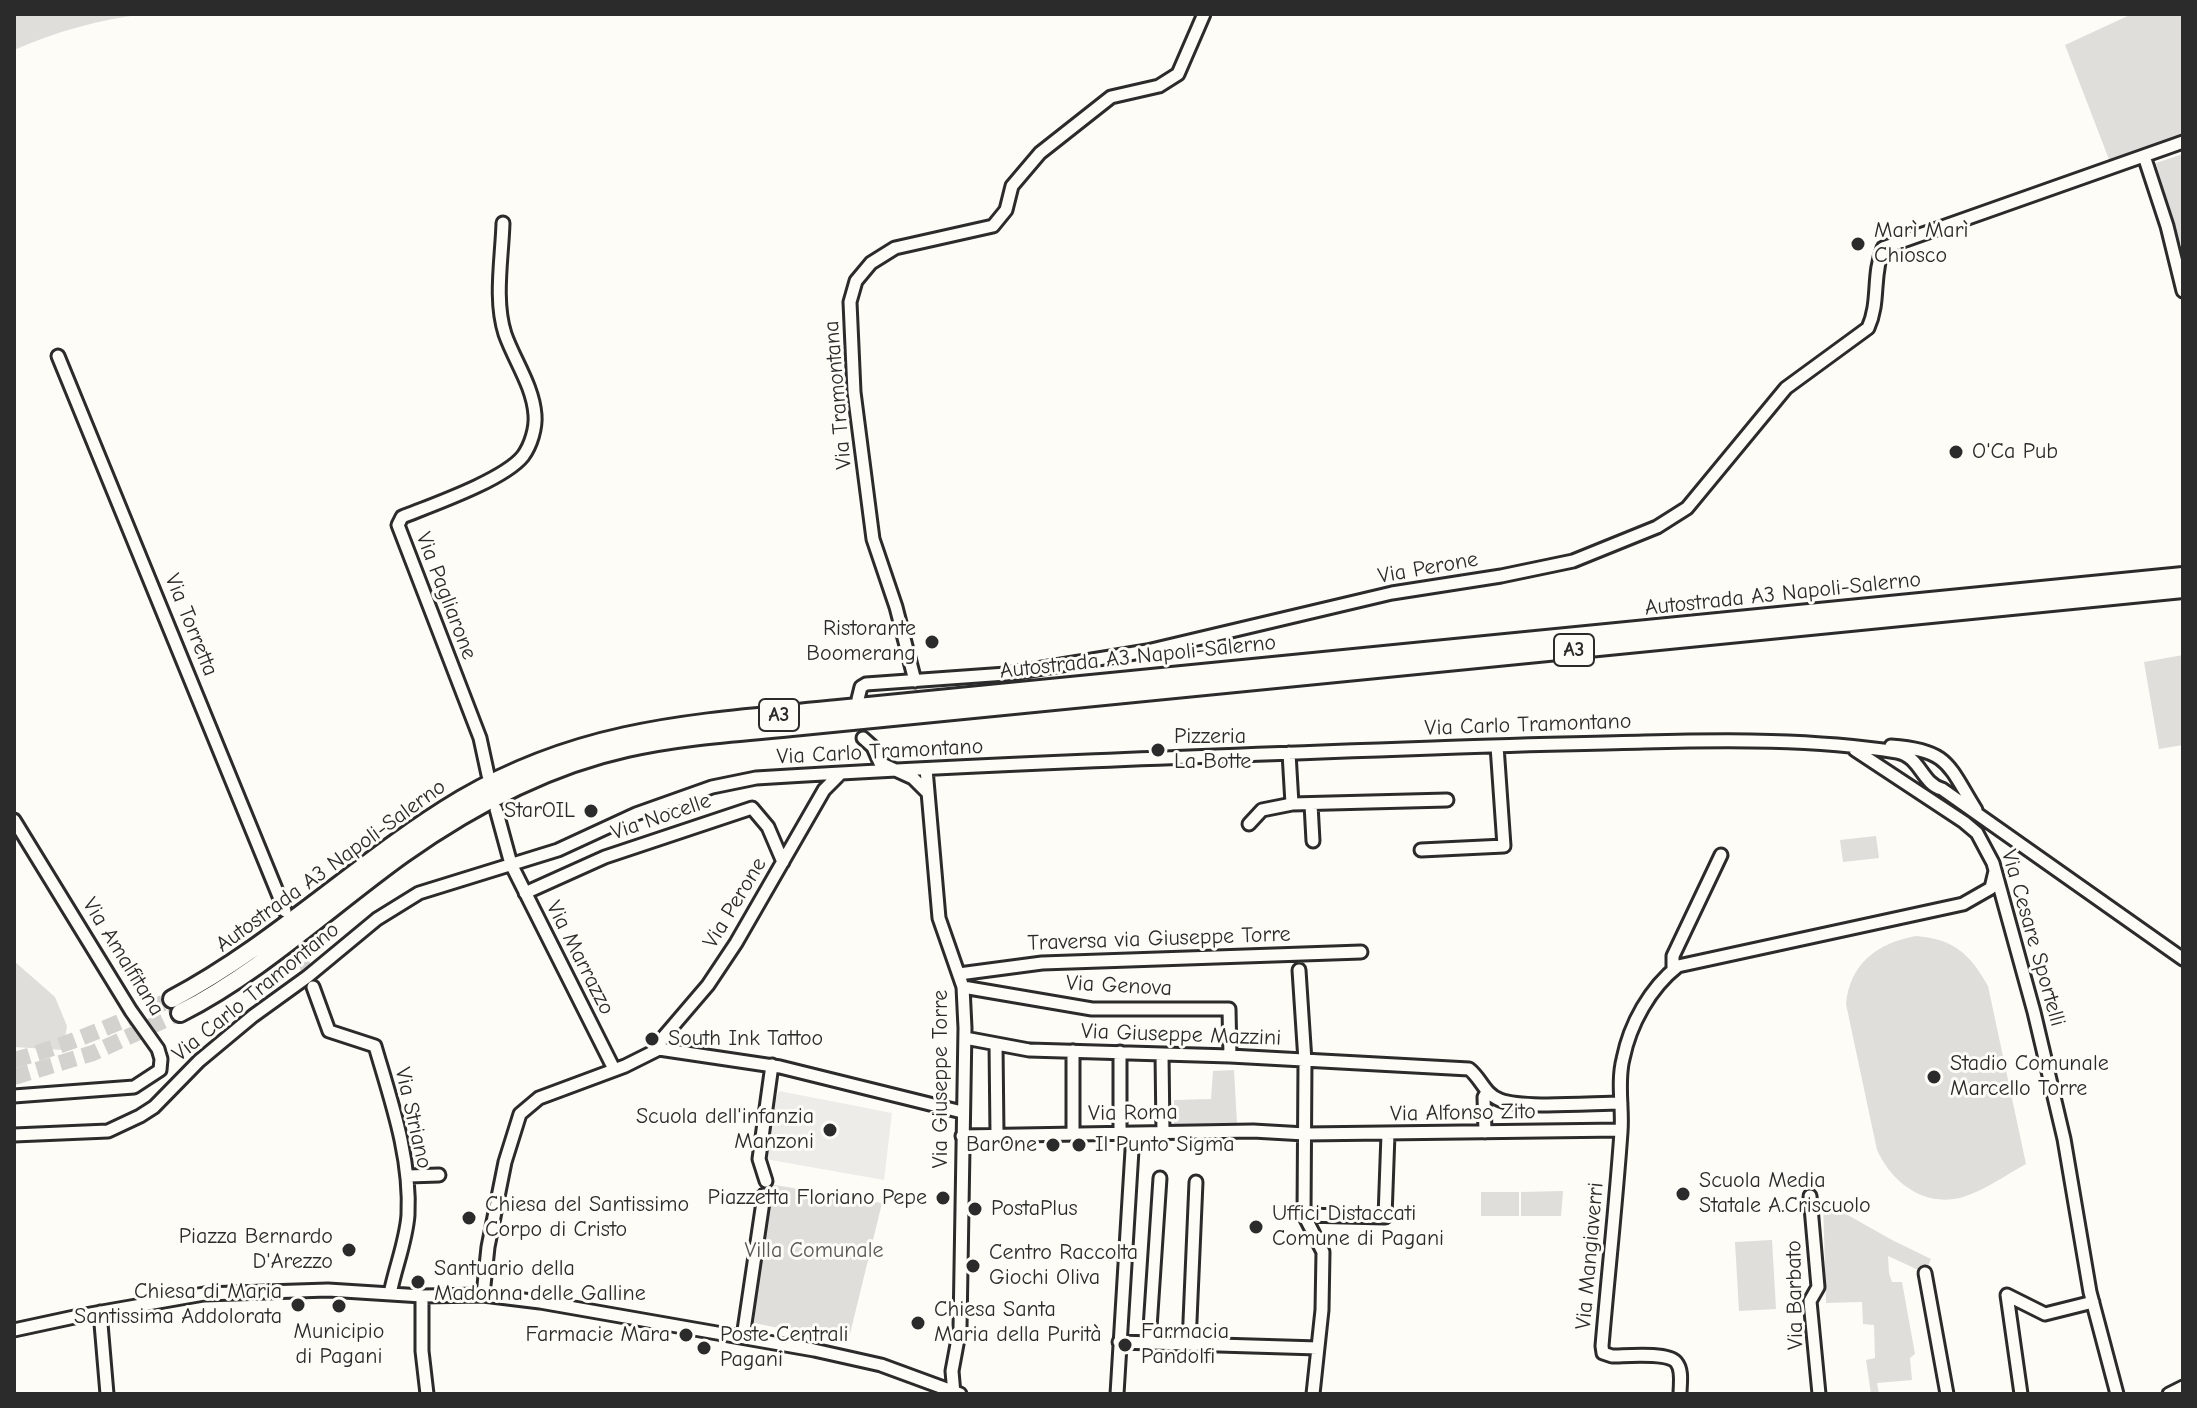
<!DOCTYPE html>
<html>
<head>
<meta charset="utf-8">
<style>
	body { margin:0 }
	#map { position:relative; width:2197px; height:1408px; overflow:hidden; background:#fdfcf7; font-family:"Comic Neue",sans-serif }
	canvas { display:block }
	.frame { position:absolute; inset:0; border:16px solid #2b2b2b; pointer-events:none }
</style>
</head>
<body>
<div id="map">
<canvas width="2197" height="1408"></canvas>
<div class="frame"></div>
</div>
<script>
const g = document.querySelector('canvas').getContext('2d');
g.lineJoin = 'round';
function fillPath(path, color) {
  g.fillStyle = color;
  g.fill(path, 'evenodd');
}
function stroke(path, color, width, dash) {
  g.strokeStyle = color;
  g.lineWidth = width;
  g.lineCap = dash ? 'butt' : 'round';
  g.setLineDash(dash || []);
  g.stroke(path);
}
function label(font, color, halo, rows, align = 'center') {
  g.font = font + ' "Comic Neue",sans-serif';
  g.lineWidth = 6;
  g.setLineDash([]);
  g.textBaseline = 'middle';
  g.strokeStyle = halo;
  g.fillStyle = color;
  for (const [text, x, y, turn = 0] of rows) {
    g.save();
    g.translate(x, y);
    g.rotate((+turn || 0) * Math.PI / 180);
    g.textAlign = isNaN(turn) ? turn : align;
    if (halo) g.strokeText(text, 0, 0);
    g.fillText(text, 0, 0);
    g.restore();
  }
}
fillPath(new Path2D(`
	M 779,1091 L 892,1113 L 884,1180 L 765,1159 L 775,1101 Z`), '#edece8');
fillPath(new Path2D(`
	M 14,14 L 145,14 C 97,20 58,31 14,50 Z
	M 2132,14 L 2183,14 L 2183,137 L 2110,162 L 2065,45 Z
	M 2183,154 L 2183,243 L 2179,244 L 2156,163 Z
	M 2183,655 L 2183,745 L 2159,749 L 2144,662 Z
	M 1876,836 L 1879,858 L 1843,862 L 1840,840 Z
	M 1916,936 C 1954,939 1970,954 1988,986 L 2026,1164 C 2006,1175 1985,1190 1963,1197 C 1925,1208 1892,1183 1877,1150 L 1846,1004 C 1850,963 1878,943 1916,936 Z
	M 14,961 L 55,997 L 67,1026 L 63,1050 L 14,1047 Z
	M 1234,1070 L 1237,1124 L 1174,1127 L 1174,1100 L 1211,1099 L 1213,1071 Z
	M 769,1184 L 882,1203 L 848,1342 L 754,1323 L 756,1299 L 752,1297 Z
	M 1563,1191 L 1561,1216 L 1521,1216 L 1521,1192 Z
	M 1481,1192 L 1519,1192 L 1519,1216 L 1481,1216 Z
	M 1823,1201 L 1892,1240 L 1931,1259 L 1925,1273 L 1888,1256 L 1889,1273 L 1892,1282 L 1902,1282 L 1915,1354 L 1910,1358 L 1912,1380 L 1877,1383 L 1879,1394 L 1871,1394 L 1866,1360 L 1875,1358 L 1874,1325 L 1863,1324 L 1862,1302 L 1826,1303 Z
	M 1772,1240 L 1776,1309 L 1739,1311 L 1735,1242 Z`), '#dfdeda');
stroke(new Path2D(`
	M 293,931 L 311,983`), '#d3d2ce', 11, [11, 5.5]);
stroke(new Path2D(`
	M 14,1060 C 69,1045 120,1022 172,999
	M 14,1077 L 93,1053 L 180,1013`), '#d3d2ce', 16, [16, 8]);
const minor = new Path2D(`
	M 2144,156 L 2167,226 L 2183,291
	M 58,356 L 285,911
	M 915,681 L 896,607 L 873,539 L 854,392 L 850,302 L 856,281 L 871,263 L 895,248 L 993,226 L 1006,210 L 1012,186 L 1040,153 L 1111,97 L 1159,86 L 1178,74 L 1204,14
	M 858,699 L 861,687 L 866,684 L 1006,674 L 1147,651 L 1392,593 L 1501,576 L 1573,561 L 1657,527 L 1687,508 L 1786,388 L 1868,328 C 1880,302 1872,276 1883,248 L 2183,142
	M 863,738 L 873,747 L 880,763 L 913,778 L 927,792
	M 1891,746 C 1949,750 1948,765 1976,810
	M 1855,750 L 1964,822 L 1977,833 L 1993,863 L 2034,1012 L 2064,1139 L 2090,1292 L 2117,1394
	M 1289,753 L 1292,804
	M 926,769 L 939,918 L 963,987 L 965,1028 L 960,1328 L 952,1371 L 954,1394
	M 488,775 L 480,738 L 398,525 L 402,517 C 432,505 504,480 523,456 C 531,445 536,428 535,415 C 533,386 514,360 505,334 C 494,300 502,258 503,223
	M 1311,804 L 1313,841
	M 496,809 L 511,864 L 614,1069
	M 14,820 L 131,1011 L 158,1049 L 161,1059 L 160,1070 L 134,1087 L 14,1096
	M 1249,824 L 1262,810 L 1292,804 L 1447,800
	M 1421,850 L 1504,846 L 1497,746
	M 525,893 L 605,857 L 752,808 L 768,827 L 783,862
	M 1299,970 L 1305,1061 L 1304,1215 L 1323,1252 L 1322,1310 L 1313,1394
	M 1673,970 L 1673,956 L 1721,855
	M 959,974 L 1042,963 L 1361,952
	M 313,987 L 329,1031 L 375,1046 C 391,1101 411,1157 408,1215 C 406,1242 395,1268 390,1294
	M 963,987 L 1092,1009 L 1229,1009 L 1230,1056
	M 965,1038 L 1029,1050 L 1230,1056 L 1469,1069 C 1481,1078 1484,1094 1500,1100 C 1523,1109 1593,1103 1621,1103
	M 996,1044 L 997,1135
	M 659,1049 L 661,1040 L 708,985 L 736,943 L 824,790 L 841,773
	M 659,1049 L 780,1067 L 962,1112
	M 1073,1051 L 1073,1134
	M 1120,1052 L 1120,1134
	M 1162,1054 L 1163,1133
	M 1485,1132 L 1484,1097 L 1487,1092
	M 14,1135 L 108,1131 L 140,1116 L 154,1107 L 199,1061 L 253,1016 L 307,977 L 377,919 L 419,893 L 558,850 L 636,814 L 712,787 L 756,778 C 982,764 1207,756 1433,748 C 1503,745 1574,744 1644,742 C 1729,740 1813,739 1897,752 C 1920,756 1922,784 1942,789 L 2183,959
	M 962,1136 L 1253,1131 L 1305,1134 L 1621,1130
	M 408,1176 L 439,1175
	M 766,1181 L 759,1159 L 772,1065
	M 1810,1196 L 1818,1287 L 1810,1301 L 1819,1394
	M 1304,1215 L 1385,1217 L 1388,1134
	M 1925,1273 L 1947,1394
	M 483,1295 L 488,1247 L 505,1162 L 520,1114 L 539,1098 L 625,1066 L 659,1049
	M 2007,1295 L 2021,1394
	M 2007,1295 L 2045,1314 L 2093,1302
	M 422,1296 L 422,1351 L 427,1394
	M 100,1312 L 107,1394
	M 14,1330 L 79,1316 L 204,1294 L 328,1290 L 422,1296 L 483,1295 L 540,1302 L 814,1350 L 881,1365 L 960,1394
	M 743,1337 L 764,1195
	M 1119,1342 L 1318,1348
	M 1149,1343 L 1160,1178
	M 1189,1344 L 1196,1182
	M 1117,1394 L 1133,1134
	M 1680,1394 C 1680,1384 1683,1370 1676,1362 C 1667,1352 1626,1356 1612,1356 L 1603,1353 L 1602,1346 C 1608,1275 1616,1204 1621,1132 C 1623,1108 1617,1083 1623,1059 C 1630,1024 1650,988 1678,966 L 1963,904 L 1991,888 L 1995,871
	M 2169,1394 L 2183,1387`);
const highway = new Path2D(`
	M 172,999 C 276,944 361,859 462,799 C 585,727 700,723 838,709 L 2183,576
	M 180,1013 C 261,972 329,907 403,854 C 471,806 545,766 627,748 C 684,735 744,732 802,726 L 2183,589`);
stroke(minor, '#2b2b2b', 17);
stroke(highway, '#2b2b2b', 22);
stroke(minor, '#fdfcf7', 11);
stroke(highway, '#fdfcf7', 16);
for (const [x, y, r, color] of [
	[1858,244,8,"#2b2b2b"],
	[1956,452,8,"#2b2b2b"],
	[932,642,8,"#2b2b2b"],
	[1158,750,8,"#2b2b2b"],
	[591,811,8,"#2b2b2b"],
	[652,1039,8,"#2b2b2b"],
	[1934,1077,8,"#2b2b2b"],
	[830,1130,8,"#2b2b2b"],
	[1053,1145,8,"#2b2b2b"],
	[1079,1145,8,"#2b2b2b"],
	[1683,1194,8,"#2b2b2b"],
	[943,1198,8,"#2b2b2b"],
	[975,1209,8,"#2b2b2b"],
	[469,1218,8,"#2b2b2b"],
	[1256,1227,8,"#2b2b2b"],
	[349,1250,8,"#2b2b2b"],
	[973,1266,8,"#2b2b2b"],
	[418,1282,8,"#2b2b2b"],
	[298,1305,8,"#2b2b2b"],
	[339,1306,8,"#2b2b2b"],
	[918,1323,8,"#2b2b2b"],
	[686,1335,8,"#2b2b2b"],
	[1125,1345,8,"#2b2b2b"],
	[704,1348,8,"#2b2b2b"]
]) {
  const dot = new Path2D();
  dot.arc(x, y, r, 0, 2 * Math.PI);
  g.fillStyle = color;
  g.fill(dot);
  stroke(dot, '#fdfcf7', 3);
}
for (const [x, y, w] of [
	[1574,650,40],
	[779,715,40]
]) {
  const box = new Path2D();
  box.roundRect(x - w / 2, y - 16, w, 32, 6);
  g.fillStyle = '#fdfcf7';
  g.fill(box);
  stroke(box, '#2b2b2b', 2);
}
label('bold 20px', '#2b2b2b', null, [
	["A3",1574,650],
	["A3",779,715]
]);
label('22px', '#2b2b2b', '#fdfcf7', [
	["Marì Marì",1874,231],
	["Chiosco",1874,256],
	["O'Ca Pub",1972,452],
	["Ristorante",916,629,"right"],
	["Boomerang",916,654,"right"],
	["Pizzeria",1174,737],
	["La Botte",1174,762],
	["StarOIL",575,811,"right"],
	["South Ink Tattoo",668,1039],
	["Stadio Comunale",1950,1064],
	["Marcello Torre",1950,1089],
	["Scuola dell'infanzia",814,1117,"right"],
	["Manzoni",814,1142,"right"],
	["BarOne",1037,1145,"right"],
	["Il Punto Sigma",1095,1145],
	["Scuola Media",1699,1181],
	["Statale A.Criscuolo",1699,1206],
	["Piazzetta Floriano Pepe",927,1198,"right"],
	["Chiesa del Santissimo",485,1205],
	["Corpo di Cristo",485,1230],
	["PostaPlus",991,1209],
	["Uffici Distaccati",1272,1214],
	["Comune di Pagani",1272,1239],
	["Piazza Bernardo",333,1237,"right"],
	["D'Arezzo",333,1262,"right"],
	["Centro Raccolta",989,1253],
	["Giochi Oliva",989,1278],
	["Santuario della",434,1269],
	["Madonna delle Galline",434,1294],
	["Chiesa di Maria",282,1292,"right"],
	["Santissima Addolorata",282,1317,"right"],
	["Chiesa Santa",934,1310],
	["Maria della Purità",934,1335],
	["Municipio",339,1332,"center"],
	["di Pagani",339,1357,"center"],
	["Farmacia",1141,1332],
	["Pandolfi",1141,1357],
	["Farmacie Mara",670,1335,"right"],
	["Poste Centrali",720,1335],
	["Pagani",720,1360]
], 'left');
label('22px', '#2b2b2b', '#fdfcf7', [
	["Via Tramontana",838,395,-95],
	["Via Perone",1428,568,-10],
	["Autostrada A3 Napoli-Salerno",1783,594,-6],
	["Via Pagliarone",446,596,69],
	["Via Torretta",191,625,68],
	["Autostrada A3 Napoli-Salerno",1138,657,-6],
	["Via Carlo Tramontano",1528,725,-2],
	["Via Carlo Tramontano",880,752,-3],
	["Via Nocelle",661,817,-19],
	["Autostrada A3 Napoli-Salerno",331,866,-36],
	["Via Perone",735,903,-59],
	["Via Cesare Sportelli",2033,938,74],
	["Traversa via Giuseppe Torre",1159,939,-2],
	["Via Amalfitana",123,957,58],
	["Via Marrazzo",580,958,63],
	["Via Genova",1119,986,3],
	["Via Carlo Tramontano",256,992,-39],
	["Via Giuseppe Mazzini",1181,1035,2],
	["Via Giuseppe Torre",941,1079,-90],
	["Via Roma",1133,1113,-1],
	["Via Alfonso Zito",1463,1113,-1],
	["Via Striano",413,1118,77],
	["Via Mangiaverri",1590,1256,-85],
	["Via Barbato",1795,1295,-91]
]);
label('22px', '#585857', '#fdfcf7', [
	["Villa Comunale",814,1251]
]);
</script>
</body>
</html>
